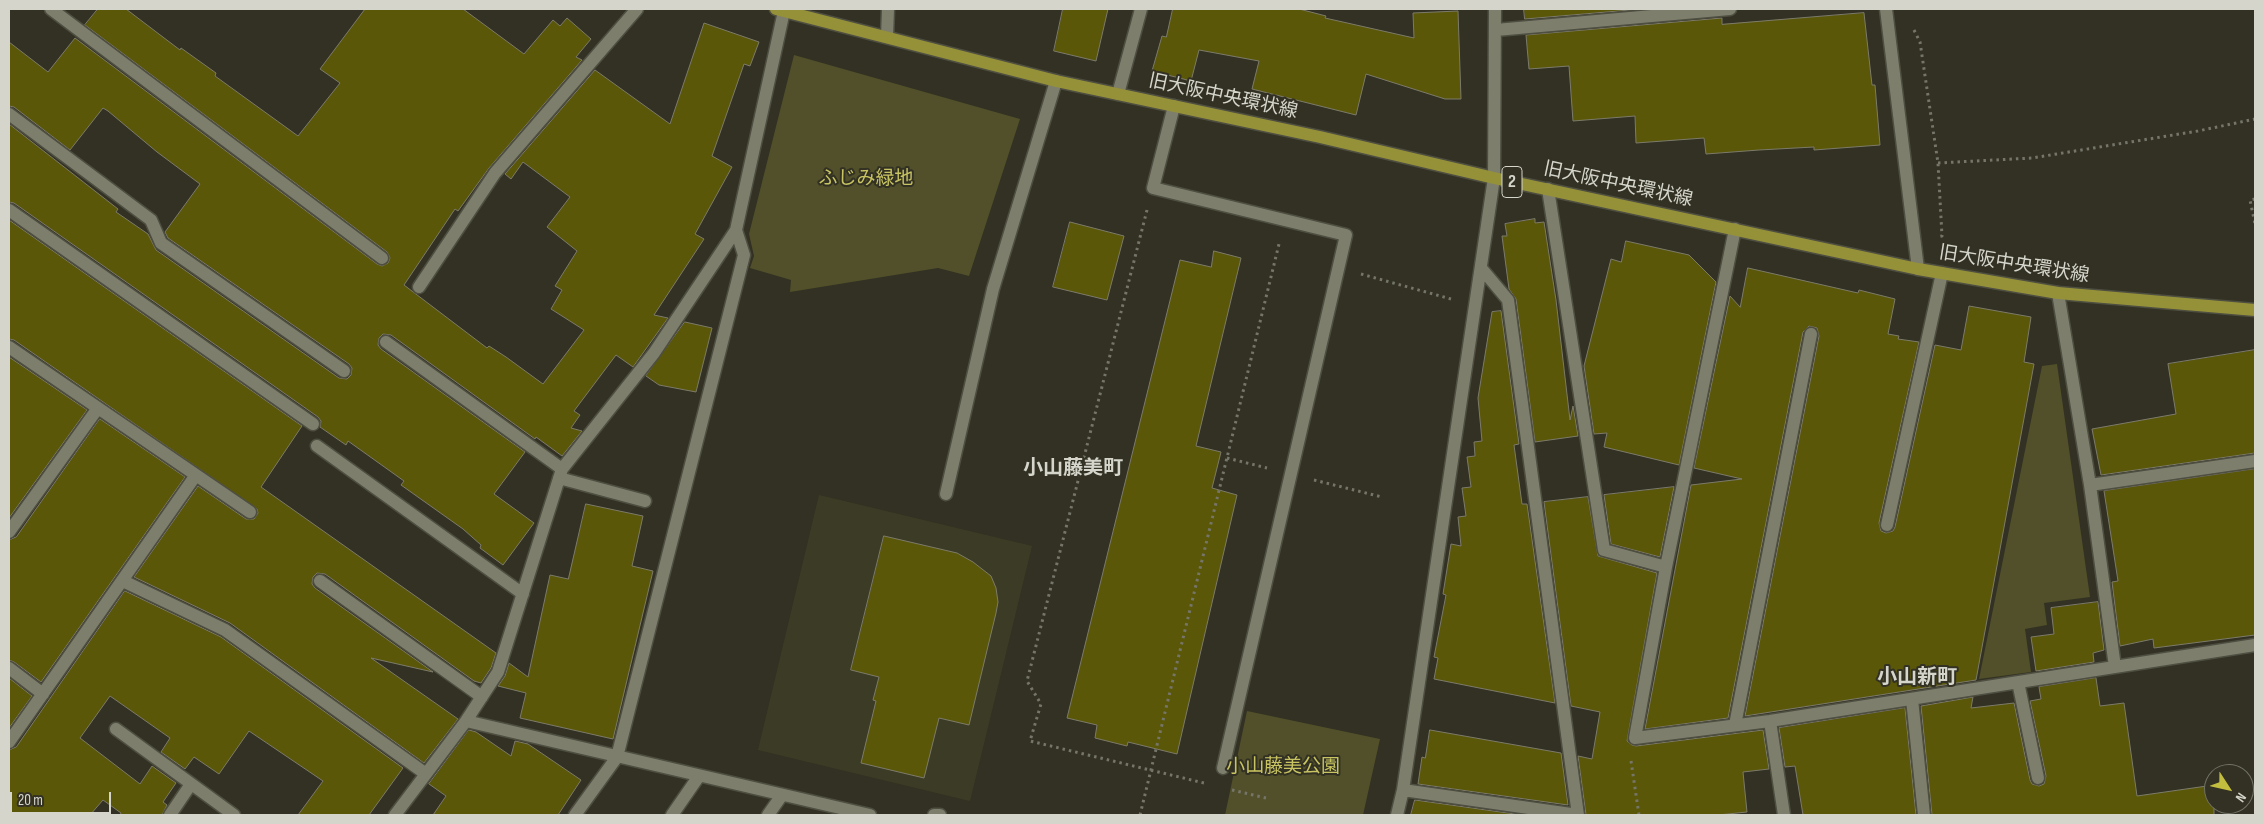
<!DOCTYPE html>
<html>
<head>
<meta charset="utf-8">
<style>
	body { margin:0 }
	#map { position:relative; width:2264px; height:824px; overflow:hidden; background:#323123; font-family:"Sofia Sans Condensed",sans-serif }
	canvas { display:block }
	.frame { position:absolute; inset:0; border:10px solid #d5d5cc; pointer-events:none }
	.north { position:absolute; left:2204px; top:764px; width:50px; height:50px; box-sizing:border-box; background:#323123; border:1px solid #737367; border-radius:50%; rotate:125deg; font-size:14px; font-weight:700; line-height:20px; text-align:center; color:#d5d5cc }
	.north::after { content:''; display:block; margin:auto; width:18px; height:22px; background:#c3bd3f; clip-path:polygon(50% 0,100% 100%,50% 72%,0 100%) }
	.scale { position:absolute; left:10px; top:792px; width:101px; height:22px; box-sizing:border-box; border:2px solid #d5d5cc; border-top:0; padding-left:6px; font-size:15px; line-height:18px; white-space:nowrap; color:#d5d5cc; -webkit-text-stroke:4px #323123; paint-order:stroke }
</style>
</head>
<body>
<div id="map">
<canvas width="2264" height="824"></canvas>
<div class="frame"></div>
<div class="north">N</div>
<div class="scale">20 m</div>
</div>
<script>
const g = document.querySelector('canvas').getContext('2d');
g.lineJoin = 'round';
function fillPath(path, color) {
  g.fillStyle = color;
  g.fill(path, 'evenodd');
}
function stroke(path, color, width, dash) {
  g.strokeStyle = color;
  g.lineWidth = width;
  g.lineCap = dash ? 'butt' : 'round';
  g.setLineDash(dash || []);
  g.stroke(path);
}
function label(font, color, halo, rows, align = 'center') {
  g.font = font + ' "Sofia Sans Condensed","Noto Sans JP",sans-serif';
  g.lineWidth = 4;
  g.setLineDash([]);
  g.textBaseline = 'middle';
  g.strokeStyle = halo;
  g.fillStyle = color;
  for (const [text, x, y, turn = 0] of rows) {
    g.save();
    g.translate(x, y);
    g.rotate((+turn || 0) * Math.PI / 180);
    g.textAlign = isNaN(turn) ? turn : align;
    if (halo) g.strokeText(text, 0, 0);
    g.fillText(text, 0, 0);
    g.restore();
  }
}
fillPath(new Path2D(`
	M 819,495 L 1032,546 L 970,801 L 758,750 Z`), '#3c3c26');
fillPath(new Path2D(`
	M 794,55 L 1020,119 L 969,276 L 938,268 L 790,292 L 791,280 L 750,268 L 754,256 L 749,234 Z
	M 2057,364 L 2090,597 L 2044,603 L 2047,625 L 2025,629 L 2031,672 L 1979,679 L 2042,366 Z
	M 1247,711 L 1380,739 L 1363,815 L 1225,815 Z`), '#51502a');
const building = new Path2D(`
	M 98,9 L 126,9 L 180,50 L 181,48 L 216,73 L 215,76 L 298,136 L 340,83 L 320,69 L 365,9 L 463,9 L 524,54 L 553,20 L 560,26 L 567,18 L 591,39 L 576,57 L 582,60 L 489,168 L 458,211 L 455,209 L 404,285 L 487,348 L 489,346 L 506,357 L 543,384 L 584,330 L 551,309 L 562,290 L 555,286 L 577,251 L 547,227 L 570,197 L 523,162 L 511,179 L 505,174 L 595,70 L 670,124 L 704,23 L 759,42 L 750,66 L 744,64 L 712,156 L 732,167 L 695,234 L 704,239 L 654,315 L 668,318 L 633,367 L 616,355 L 574,411 L 580,415 L 571,428 L 582,431 L 562,456 L 536,437 L 535,439 L 391,335 L 383,334 L 379,338 L 378,345 L 381,349 L 525,452 L 494,494 L 534,523 L 503,565 L 480,548 L 481,545 L 463,529 L 401,485 L 404,481 L 348,441 L 346,445 L 320,427 L 321,421 L 318,417 L 14,203 L 9,202 L 9,124 L 118,209 L 116,212 L 148,234 L 156,250 L 339,378 L 347,379 L 351,375 L 352,368 L 349,364 L 168,238 L 165,232 L 200,184 L 157,152 L 108,111 L 103,108 L 70,150 L 14,107 L 9,106 L 9,42 L 48,72 L 75,38 L 377,264 L 382,266 L 388,263 L 390,258 L 387,252 L 85,25 Z
	M 1063,9 L 1108,9 L 1096,61 L 1054,51 Z
	M 1173,9 L 1299,9 L 1326,16 L 1325,18 L 1414,38 L 1413,13 L 1458,11 L 1461,99 L 1445,99 L 1366,74 L 1356,115 L 1252,89 L 1259,61 L 1199,50 L 1191,81 L 1152,71 L 1162,36 L 1166,37 Z
	M 1524,9 L 1642,9 L 1525,19 Z
	M 1864,13 L 1872,85 L 1875,85 L 1880,145 L 1814,150 L 1814,147 L 1759,150 L 1706,154 L 1704,138 L 1636,143 L 1635,116 L 1573,121 L 1569,66 L 1529,69 L 1526,35 L 1722,18 L 1722,24 Z
	M 1535,219 L 1535,223 L 1544,222 L 1556,300 L 1570,420 L 1573,406 L 1578,436 L 1535,442 L 1516,299 L 1509,289 L 1502,236 L 1507,236 L 1505,224 Z
	M 9,220 L 302,426 L 261,487 L 496,653 L 491,668 L 481,683 L 474,681 L 325,574 L 317,573 L 313,577 L 312,584 L 315,588 L 433,672 L 371,658 L 458,719 L 424,763 L 230,623 L 134,577 L 198,486 L 246,519 L 254,519 L 258,513 L 257,509 L 14,340 L 9,339 Z
	M 1070,222 L 1124,236 L 1107,300 L 1053,287 Z
	M 1626,241 L 1689,255 L 1716,282 L 1679,465 L 1604,447 L 1607,433 L 1594,434 L 1584,366 L 1611,259 L 1621,262 Z
	M 1214,251 L 1241,258 L 1196,446 L 1221,452 L 1212,488 L 1237,495 L 1177,754 L 1128,742 L 1127,746 L 1095,738 L 1097,725 L 1067,718 L 1180,260 L 1211,267 Z
	M 1748,268 L 1858,293 L 1859,290 L 1895,299 L 1888,334 L 1899,336 L 1898,339 L 1919,342 L 1879,523 L 1881,531 L 1886,533 L 1893,531 L 1895,527 L 1935,345 L 1961,350 L 1969,306 L 2031,317 L 2024,362 L 2034,364 L 1976,680 L 1745,716 L 1819,336 L 1817,328 L 1809,326 L 1803,332 L 1728,718 L 1645,729 L 1691,485 L 1742,479 L 1694,468 L 1730,296 L 1740,307 Z
	M 1501,311 L 1519,444 L 1514,445 L 1522,504 L 1527,504 L 1555,703 L 1434,679 L 1438,658 L 1434,657 L 1446,595 L 1443,594 L 1451,544 L 1461,546 L 1458,517 L 1466,516 L 1462,488 L 1471,487 L 1467,457 L 1475,456 L 1474,442 L 1482,441 L 1478,398 L 1492,312 Z
	M 685,322 L 712,328 L 696,392 L 659,385 L 646,376 Z
	M 2255,350 L 2255,453 L 2101,475 L 2092,429 L 2176,414 L 2168,364 Z
	M 9,357 L 87,410 L 9,518 Z
	M 100,419 L 185,477 L 41,682 L 14,662 L 9,660 L 9,540 L 16,537 Z
	M 2255,469 L 2255,635 L 2154,648 L 2153,639 L 2120,646 L 2112,582 L 2118,581 L 2104,491 Z
	M 1674,487 L 1660,557 L 1611,544 L 1604,495 Z
	M 1588,497 L 1598,556 L 1657,573 L 1627,741 L 1632,745 L 1636,746 L 1763,730 L 1769,769 L 1743,772 L 1747,812 L 1718,815 L 1586,815 L 1578,756 L 1592,759 L 1600,712 L 1571,706 L 1544,502 Z
	M 586,504 L 643,516 L 632,566 L 653,571 L 613,739 L 520,718 L 526,693 L 498,686 L 505,676 L 509,663 L 528,677 L 550,575 L 568,579 Z
	M 884,536 L 957,553 L 973,562 L 991,576 L 996,588 L 998,602 L 996,613 L 969,725 L 939,718 L 924,778 L 861,763 L 876,701 L 873,700 L 879,677 L 851,670 Z
	M 125,591 L 221,637 L 403,768 L 369,815 L 298,815 L 323,781 L 249,731 L 219,774 L 194,757 L 185,769 L 161,752 L 170,738 L 110,696 L 80,738 L 140,784 L 152,766 L 176,783 L 163,802 L 167,805 L 162,815 L 120,815 L 121,813 L 103,800 L 90,815 L 9,815 L 9,750 L 16,747 Z
	M 2098,602 L 2104,650 L 2093,653 L 2094,662 L 2036,671 L 2031,637 L 2054,634 L 2051,608 Z
	M 9,678 L 32,696 L 9,728 Z
	M 2096,678 L 2100,706 L 2124,703 L 2137,796 L 2214,785 L 2214,815 L 1932,815 L 1921,706 L 1973,697 L 1971,708 L 2014,703 L 2030,780 L 2032,784 L 2039,786 L 2044,784 L 2046,776 L 2030,701 L 2041,699 L 2039,687 Z
	M 1905,708 L 1916,815 L 1803,815 L 1795,766 L 1785,767 L 1779,728 Z
	M 469,730 L 476,732 L 511,756 L 515,741 L 528,744 L 581,780 L 558,815 L 433,815 L 446,796 L 429,784 Z
	M 1430,730 L 1561,753 L 1568,805 L 1418,784 L 1422,757 L 1425,758 Z
	M 1415,800 L 1522,815 L 1411,815 Z`);
fillPath(building, '#5b5709');
stroke(building, '#7c7b6a', 1);
const minor = new Path2D(`
	M 51,9 L 382,258
	M 1886,9 L 1918,269
	M 1496,30 L 1730,9
	M 887,37 L 888,9
	M 1118,94 L 1141,9
	M 1174,106 L 1153,188 L 1346,235 L 1223,768
	M 9,114 L 151,220 L 161,243 L 344,371
	M 1548,189 L 1604,550 L 1666,567
	M 9,210 L 313,424
	M 1735,229 L 1666,567 L 1635,738 L 1770,721 L 2255,645
	M 1481,268 L 1508,300 L 1578,815
	M 419,287 L 495,173 L 637,9
	M 2058,293 L 2090,485 L 2115,667
	M 386,342 L 562,469 L 498,672 L 466,721 L 395,815
	M 9,347 L 250,512
	M 317,446 L 523,594
	M 562,469 L 654,353 L 736,230 L 784,11
	M 559,478 L 645,501
	M 2090,485 L 2255,461
	M 946,494 L 993,289 L 1056,81
	M 1887,525 L 1942,273
	M 9,532 L 98,408
	M 123,581 L 225,630 L 426,774
	M 320,581 L 482,697
	M 9,668 L 43,694
	M 2018,682 L 2038,778
	M 1912,699 L 1924,815
	M 466,721 L 870,815
	M 1770,721 L 1784,815
	M 1735,725 L 1811,334
	M 116,729 L 234,815
	M 9,742 L 196,475
	M 1403,790 L 1578,815
	M 170,815 L 191,784
	M 575,815 L 617,757 L 744,255 L 736,230
	M 672,815 L 699,776
	M 768,815 L 782,795
	M 934,815 L 940,815
	M 1397,815 L 1403,790 L 1494,178 L 1495,9`);
const major = new Path2D(`
	M 776,9 L 1056,81 L 1320,137 L 1494,178 L 1918,269 L 2058,293 L 2255,310`);
stroke(minor, '#4e4e41', 15);
stroke(major, '#4e4e41', 15);
stroke(new Path2D(`
	M 1914,30 L 1920,42 L 1938,163 L 1942,236 L 1937,237
	M 1938,163 L 2032,158 L 2198,131 L 2255,119
	M 2255,199 L 2250,200 L 2255,224
	M 1147,210 L 1027,681 L 1041,704 L 1030,741 L 1204,783
	M 1361,274 L 1451,299
	M 1227,458 L 1267,468
	M 1314,480 L 1382,497
	M 1631,761 L 1639,815
	M 1232,790 L 1266,798
	M 1140,815 L 1279,244`), '#76756a', 3, [2.5, 4]);
stroke(minor, '#7e7e6d', 12);
stroke(major, '#959139', 12);
for (const [x, y, w] of [
	[1512,182,20]
]) {
  const box = new Path2D();
  box.roundRect(x - w / 2, y - 15.5, w, 31, 4);
  g.fillStyle = '#323123';
  g.fill(box);
  stroke(box, '#d5d5cc', 1);
}
label('bold 18px', '#d5d5cc', null, [
	["2",1512,182]
]);
label('19px', '#d5d5cc', '#323123', [
	["旧大阪中央環状線",1223,97,12],
	["旧大阪中央環状線",1618,185,12],
	["旧大阪中央環状線",2014,265,9]
]);
label('19px', '#c8c462', '#323123', [
	["ふじみ緑地",866,179],
	["小山藤美公園",1283,767]
]);
label('bold 20px', '#d5d5cc', '#323123', [
	["小山藤美町",1073,469],
	["小山新町",1917,678]
]);
</script>
</body>
</html>
